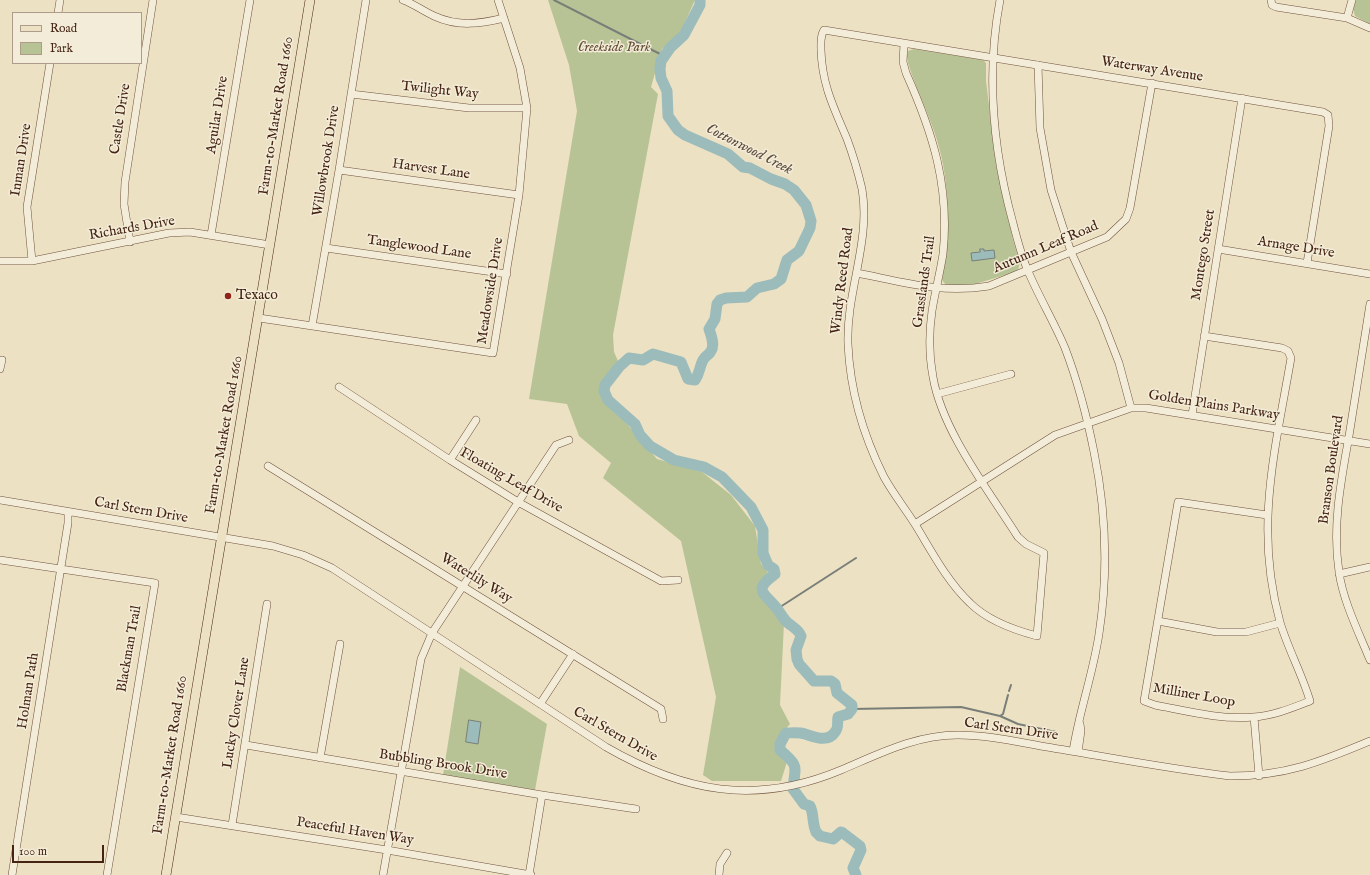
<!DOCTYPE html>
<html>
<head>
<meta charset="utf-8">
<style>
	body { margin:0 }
	#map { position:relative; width:1370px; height:875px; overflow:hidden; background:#ede1c3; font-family:"IM FELL English",serif }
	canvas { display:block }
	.legend { position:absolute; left:12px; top:12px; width:130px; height:52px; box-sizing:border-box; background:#f3ecd8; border:1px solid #ad9c89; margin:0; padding:5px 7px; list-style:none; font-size:12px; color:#452413 }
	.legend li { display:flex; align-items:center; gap:8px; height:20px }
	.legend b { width:20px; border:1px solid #ad9c89 }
	.scale { position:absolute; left:12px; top:845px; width:92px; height:18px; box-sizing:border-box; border:2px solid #452413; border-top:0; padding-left:5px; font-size:12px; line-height:14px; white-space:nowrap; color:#452413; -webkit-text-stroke:3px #f3ecd8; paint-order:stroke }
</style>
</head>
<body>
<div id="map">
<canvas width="1370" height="875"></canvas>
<ul class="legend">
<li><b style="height:5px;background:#ede1c3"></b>Road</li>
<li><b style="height:11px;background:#b7c395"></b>Park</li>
</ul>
<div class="scale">100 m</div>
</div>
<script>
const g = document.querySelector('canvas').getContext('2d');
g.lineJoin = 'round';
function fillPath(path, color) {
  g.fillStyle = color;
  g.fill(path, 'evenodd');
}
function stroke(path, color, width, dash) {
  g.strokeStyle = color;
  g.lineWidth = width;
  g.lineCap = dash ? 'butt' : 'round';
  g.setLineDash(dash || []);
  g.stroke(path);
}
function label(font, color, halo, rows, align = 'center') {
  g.font = font + ' "IM FELL English",serif';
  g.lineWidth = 3;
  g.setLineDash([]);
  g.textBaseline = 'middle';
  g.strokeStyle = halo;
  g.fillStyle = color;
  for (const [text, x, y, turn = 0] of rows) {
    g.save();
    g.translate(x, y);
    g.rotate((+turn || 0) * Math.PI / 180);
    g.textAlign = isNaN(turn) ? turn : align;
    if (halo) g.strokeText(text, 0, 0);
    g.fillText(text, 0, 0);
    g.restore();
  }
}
fillPath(new Path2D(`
	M 548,0 L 695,0 L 680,33 L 662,49 L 651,87 L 658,94 L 613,335 L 614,352 L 618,361 L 600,392 L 657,459 L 702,472 L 731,495 L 755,526 L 761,564 L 768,572 L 758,587 L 761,599 L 771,607 L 784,623 L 780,705 L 790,724 L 781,734 L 776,749 L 786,758 L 786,765 L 781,781 L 712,781 L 703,775 L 716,697 L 681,541 L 603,478 L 611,463 L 579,436 L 567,404 L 529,399 L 577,111 L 569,65 Z
	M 1356,0 L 1370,0 L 1370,24 L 1355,16 L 1353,9 Z
	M 914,49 L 983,60 L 986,63 L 986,81 L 996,164 L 1013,240 L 1020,263 L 1018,270 L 1015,272 L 972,285 L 946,285 L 942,280 C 949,233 951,186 937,140 C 929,114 916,89 908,63 L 907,56 L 908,51 Z
	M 460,667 L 547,724 L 535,790 L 443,775 Z`), '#b7c395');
const water = new Path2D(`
	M 980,249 L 984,249 L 984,251 L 994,250 L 995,258 L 972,261 L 971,253 L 980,252 Z
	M 469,720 L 481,722 L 478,744 L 466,742 Z`);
fillPath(water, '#9bbcbb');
stroke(water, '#797f78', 1);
stroke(new Path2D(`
	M 554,0 L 664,56
	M 777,609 L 856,558
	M 1009,691 L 1011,685
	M 852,709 L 961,707 L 1000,716 L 1003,714 L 1008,695
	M 1000,716 L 1018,724 L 1056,732`), '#797f78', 2);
stroke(new Path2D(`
	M 700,0 L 700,5 L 684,35 L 670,48 L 661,61 L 660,69 L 661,78 L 667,91 L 668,116 L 678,130 L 685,135 L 728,154 L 743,167 L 750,168 L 771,179 L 785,184 L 794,190 L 806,205 L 811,221 L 810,228 L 799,251 L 787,260 L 781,279 L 774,284 L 757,288 L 747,297 L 726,298 L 720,300 L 717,304 L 715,319 L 709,329 C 711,335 715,345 711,351 C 709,355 705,356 703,360 C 699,368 700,373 695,380 L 688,379 L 681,362 L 653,354 L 643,360 L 629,358 L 619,367 L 605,385 L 604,391 L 608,400 L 635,424 L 640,435 L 650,446 L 674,460 L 704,467 L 722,477 L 751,507 L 763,530 L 763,553 L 768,565 L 774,569 L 775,574 C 755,589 761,591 774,605 C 780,611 782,618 788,623 C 793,627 799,630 801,636 L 796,650 L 797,659 L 799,664 L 814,681 L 831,681 L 835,684 L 837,693 L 852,705 L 852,709 L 848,714 L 838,717 C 837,722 839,728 835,732 C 828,743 815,737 805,734 C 799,732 792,733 786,733 L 780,744 L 780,750 C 800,767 795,765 793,789 L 804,804 L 810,806 C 814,814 812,823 816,832 L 820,836 L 833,839 L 841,832 L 843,833 L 860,846 L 861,850 L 853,868 L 856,875`), '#9bbcbb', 11);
const minor = new Path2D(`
	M 403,0 C 414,4 423,11 434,16 C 458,27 480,24 504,18
	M 1000,0 C 986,74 993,150 1013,223 C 1017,239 1021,255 1028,271 C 1039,297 1054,322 1065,348 C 1078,382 1087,417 1094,452 C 1106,511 1108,575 1099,634 C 1093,674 1079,712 1073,751
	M 1271,0 L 1272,5 L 1276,7 L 1347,18 L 1370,28
	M 58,13 L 60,0
	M 1347,18 L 1352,0
	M 904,44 L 903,62 L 906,73 C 933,133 950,187 943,254 C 940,273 935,292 932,311 C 929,332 929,356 933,377 C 942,431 989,491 1018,537 L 1026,544 L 1044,553 L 1037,636 C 1014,630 987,620 970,603 C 948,582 933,554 918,529 C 907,511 894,495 884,477 C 863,435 850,390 848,344 C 846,292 871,241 862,189 C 858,172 853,155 847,139 C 834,108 822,85 821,50 C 821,43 820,36 824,30 L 1323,112 L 1328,115 L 1329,126 L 1307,263
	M 1038,65 L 1040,128 L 1051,190 L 1071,252 L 1102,319 L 1119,363 L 1131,408
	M 351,94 L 469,108 L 527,108
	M 339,170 L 519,195
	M 211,235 L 250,0
	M 130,242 L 124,204 L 125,182 L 153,0
	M 326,248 L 507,274
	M 1218,249 L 1370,274
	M 0,261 L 32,261 L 169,233 L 190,232 L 270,245
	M 32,261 L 27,207 L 50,63
	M 857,273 C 903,282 941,294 989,286 L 1107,237 L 1126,219 L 1130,208 L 1152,83
	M 1370,304 C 1363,348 1356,392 1349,436 C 1341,481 1332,526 1339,572 C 1343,601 1359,633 1370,660
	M 259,318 L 493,353 L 519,195 L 527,108 L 520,68 L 498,0
	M 312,326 L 339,170 L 366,0
	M 1204,336 L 1282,348 L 1288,351 L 1291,358 C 1275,451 1254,528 1280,622 C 1288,649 1302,674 1310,701 C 1292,708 1273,716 1253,717 C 1221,720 1187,711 1155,705 L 1144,701 L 1178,502 L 1267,515
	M 0,369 L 2,360
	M 339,387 L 450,460 L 518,502 L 661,581 L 678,580
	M 937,394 L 1011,374
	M 1192,415 L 1242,98
	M 450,460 L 476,420
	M 268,466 L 661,709 L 663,719
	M 0,500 L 273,546 L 303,555 L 332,568 L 606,747 C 684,792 755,806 841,770 C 879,754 915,735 958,735 C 988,735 1018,742 1047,747 C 1108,757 1169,769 1230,776 C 1286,776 1320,762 1370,741
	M 915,524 L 1055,435 L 1131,408 L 1146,408 L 1370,444
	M 0,560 L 155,583 L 107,875
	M 1339,574 L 1370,567
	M 1158,621 L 1217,632 L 1246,632 L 1280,623
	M 540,704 L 573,654
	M 1254,717 L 1259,776
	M 246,745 L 542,795 L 636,809
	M 1078,752 L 1081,731 L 1080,724
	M 320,758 L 340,644
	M 176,817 L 387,850 L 531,875
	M 232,825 L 267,604
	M 12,875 L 68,523 L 68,512
	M 383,875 L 421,659 L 432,633 L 556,445 L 569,440
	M 529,875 L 542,795
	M 719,875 L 720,864 L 727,853`);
const major = new Path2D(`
	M 166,875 L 310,0`);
stroke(minor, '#6f533f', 8);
stroke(major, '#452413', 10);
stroke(minor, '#f3ecd8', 7);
stroke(major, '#ede1c3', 9);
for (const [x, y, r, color] of [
	[228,296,4,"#8f2418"]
]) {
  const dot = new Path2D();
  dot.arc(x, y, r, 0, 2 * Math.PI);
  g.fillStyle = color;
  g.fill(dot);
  stroke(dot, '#f3ecd8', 1.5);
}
label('italic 14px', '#624c34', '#f3ecd8', [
	["Creekside Park",614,48]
]);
label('14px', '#452413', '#f3ecd8', [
	["Waterway Avenue",1152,70,9],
	["Twilight Way",440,91,6],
	["Aguilar Drive",218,115,-81],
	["Farm-to-Market Road 1660",277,116,-81],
	["Castle Drive",121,119,-81],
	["Inman Drive",22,160,-81],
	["Willowbrook Drive",327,161,-81],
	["Harvest Lane",431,170,8],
	["Richards Drive",132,229,-10],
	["Tanglewood Lane",419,248,8],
	["Autumn Leaf Road",1046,248,-23],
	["Arnage Drive",1296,248,9],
	["Montego Street",1204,255,-81],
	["Windy Reed Road",843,281,-83],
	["Grasslands Trail",925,282,-82],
	["Meadowside Drive",491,291,-81],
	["Golden Plains Parkway",1214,406,9],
	["Farm-to-Market Road 1660",225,435,-80],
	["Branson Boulevard",1332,470,-82],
	["Floating Leaf Drive",511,481,30],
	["Carl Stern Drive",141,511,10],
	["Waterlily Way",476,579,32],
	["Blackman Trail",130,649,-80],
	["Holman Path",29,691,-81],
	["Milliner Loop",1194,696,10],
	["Lucky Clover Lane",237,713,-81],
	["Carl Stern Drive",1011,730,8],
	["Carl Stern Drive",615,735,30],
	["Farm-to-Market Road 1660",171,755,-81],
	["Bubbling Brook Drive",443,765,9],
	["Peaceful Haven Way",355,832,9]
]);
label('14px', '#452413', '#f3ecd8', [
	["Texaco",236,296]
], 'left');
label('italic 15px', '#5a4a3d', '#f3ecd8', [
	["Cottonwood Creek",749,150,27]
]);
</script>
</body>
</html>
